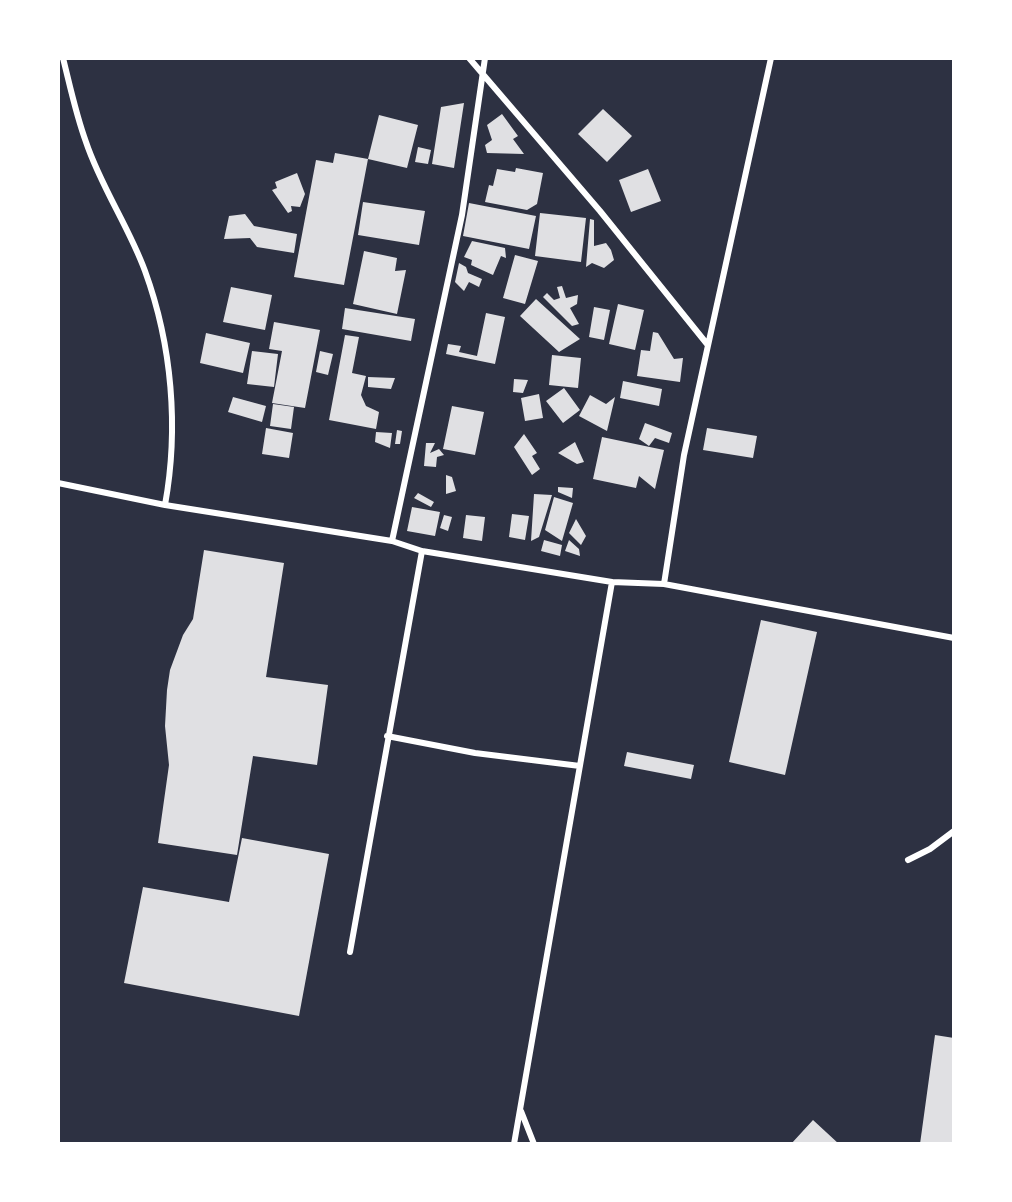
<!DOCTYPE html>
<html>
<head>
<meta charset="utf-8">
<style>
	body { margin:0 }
	#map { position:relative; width:1012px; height:1202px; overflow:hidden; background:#2d3142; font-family:Inter,sans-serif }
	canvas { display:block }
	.frame { position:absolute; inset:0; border:60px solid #fff; pointer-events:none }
</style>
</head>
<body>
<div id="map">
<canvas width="1012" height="1202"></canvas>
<div class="frame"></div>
</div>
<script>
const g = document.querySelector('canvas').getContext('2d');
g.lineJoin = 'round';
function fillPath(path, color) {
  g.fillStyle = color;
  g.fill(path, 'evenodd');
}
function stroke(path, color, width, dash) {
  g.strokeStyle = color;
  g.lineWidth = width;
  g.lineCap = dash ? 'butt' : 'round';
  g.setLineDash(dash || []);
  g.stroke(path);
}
fillPath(new Path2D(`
	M 464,103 L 454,168 L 432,164 L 441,107 Z
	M 603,109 L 632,136 L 607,162 L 578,134 Z
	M 502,114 L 518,136 L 513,139 L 524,154 L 487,153 L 485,145 L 492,140 L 487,125 Z
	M 379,115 L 418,125 L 407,168 L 368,159 Z
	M 418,147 L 431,150 L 428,164 L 415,162 Z
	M 335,153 L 368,159 L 344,285 L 294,277 L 316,160 L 333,163 Z
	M 516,168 L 543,173 L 537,204 L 527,210 L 485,202 L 489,185 L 493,186 L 497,169 L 515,172 Z
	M 648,169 L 661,201 L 631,212 L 619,180 Z
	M 297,173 L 305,194 L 300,207 L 291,206 L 292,211 L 288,213 L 272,190 L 277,188 L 275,182 Z
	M 363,202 L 425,211 L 419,245 L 358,235 Z
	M 469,203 L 536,216 L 529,249 L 463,236 Z
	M 540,213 L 586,218 L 581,262 L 535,256 Z
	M 245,214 L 254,226 L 297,234 L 294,253 L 257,247 L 250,238 L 224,239 L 229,216 Z
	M 590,219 L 594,220 L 594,246 L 606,243 L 611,250 L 614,260 L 604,268 L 592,263 L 586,267 Z
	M 472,241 L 505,248 L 506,258 L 501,256 L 493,275 L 471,265 L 472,260 L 464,257 Z
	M 364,251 L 397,258 L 395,271 L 406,270 L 397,314 L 353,304 Z
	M 515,255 L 538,261 L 525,304 L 503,298 Z
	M 459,263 L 466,267 L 468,273 L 482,279 L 479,287 L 469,282 L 464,291 L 455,282 Z
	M 562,286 L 566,298 L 578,295 L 577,304 L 570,308 L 579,324 L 572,326 L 543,297 L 547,293 L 554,300 L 560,298 L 557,287 Z
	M 231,287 L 272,295 L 265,330 L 223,322 Z
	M 536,299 L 580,339 L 559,352 L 520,316 Z
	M 618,304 L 644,310 L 635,350 L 609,344 Z
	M 594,307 L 610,310 L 604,340 L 589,337 Z
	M 345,308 L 415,319 L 411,341 L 342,329 Z
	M 486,313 L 505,317 L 495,364 L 446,354 L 448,344 L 461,346 L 459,352 L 477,356 Z
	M 274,322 L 320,330 L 305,408 L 272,403 L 282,351 L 269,349 Z
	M 653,332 L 658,333 L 674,359 L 683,358 L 680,382 L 637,376 L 641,350 L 650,351 Z
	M 206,333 L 250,343 L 243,373 L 200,363 Z
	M 345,335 L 359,337 L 352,373 L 366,376 L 361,395 L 366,406 L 379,412 L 376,429 L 329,420 Z
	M 252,351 L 278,354 L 274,387 L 247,384 Z
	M 320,351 L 333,354 L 328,375 L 316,372 Z
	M 552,355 L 581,358 L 578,388 L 549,385 Z
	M 368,377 L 395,378 L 391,389 L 368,387 Z
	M 514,379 L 528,380 L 523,393 L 513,392 Z
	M 623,381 L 662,389 L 659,406 L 620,398 Z
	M 564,388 L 580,410 L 563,423 L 546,401 Z
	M 539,394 L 543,418 L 525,421 L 521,398 Z
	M 590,395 L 606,404 L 615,397 L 607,431 L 579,416 Z
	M 233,397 L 266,406 L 262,422 L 228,412 Z
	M 273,404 L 294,407 L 291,429 L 270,426 Z
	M 452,406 L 484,412 L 475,455 L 443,449 Z
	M 645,423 L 672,433 L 669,443 L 655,438 L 649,446 L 639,439 Z
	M 266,428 L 293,433 L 289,458 L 262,454 Z
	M 707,428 L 757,436 L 753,458 L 703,450 Z
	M 397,430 L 402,431 L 400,444 L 395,444 Z
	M 376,432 L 392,433 L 390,448 L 375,442 Z
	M 524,434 L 537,453 L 532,456 L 540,469 L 532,475 L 514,447 Z
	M 602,437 L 664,450 L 655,489 L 639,476 L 636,488 L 593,479 Z
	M 575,442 L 584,462 L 577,464 L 558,453 Z
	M 426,443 L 435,443 L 430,453 L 439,449 L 444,455 L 437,457 L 436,467 L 424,466 Z
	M 446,475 L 452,477 L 456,491 L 446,494 Z
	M 558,487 L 573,488 L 572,498 L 558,492 Z
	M 418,493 L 434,502 L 431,507 L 414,498 Z
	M 534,494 L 552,495 L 539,537 L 531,541 Z
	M 554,497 L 573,503 L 562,541 L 545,530 Z
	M 412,507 L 440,512 L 435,536 L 407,531 Z
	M 512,514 L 529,516 L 525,540 L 509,537 Z
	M 444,515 L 452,517 L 448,531 L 440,528 Z
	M 466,515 L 485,517 L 482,541 L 463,538 Z
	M 576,519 L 586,536 L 581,545 L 569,533 Z
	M 544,540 L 562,545 L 560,556 L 541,551 Z
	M 569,540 L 579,549 L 580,556 L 565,551 Z
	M 204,550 L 284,563 L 266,677 L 328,685 L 317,765 L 253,756 L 237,855 L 158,843 L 169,765 L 165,726 L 167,690 L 170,670 L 183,635 L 193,619 Z
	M 761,620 L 817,632 L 785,775 L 729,762 Z
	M 627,752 L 694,765 L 691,779 L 624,766 Z
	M 242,838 L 329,854 L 299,1016 L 124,983 L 143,887 L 229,902 Z
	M 935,1035 L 954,1038 L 954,1144 L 920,1144 Z
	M 813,1120 L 839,1144 L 791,1144 Z`), '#e0e0e3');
stroke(new Path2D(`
	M 63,58 C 70,86 76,115 86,142 C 101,187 129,227 145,271 C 172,345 179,428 165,505
	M 469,58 L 600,211 L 707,344
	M 58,483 L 165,505 L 392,541 L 422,551 L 612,582 L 664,584 L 954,638
	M 392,541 L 462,215 L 485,58
	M 664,584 L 684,455 L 771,58
	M 387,736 L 475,753 L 580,766
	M 908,860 L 930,849 L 954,831
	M 350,952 L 422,551
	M 521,1111 L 534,1144
	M 514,1144 L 612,582`), '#fff', 6);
</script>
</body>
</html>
